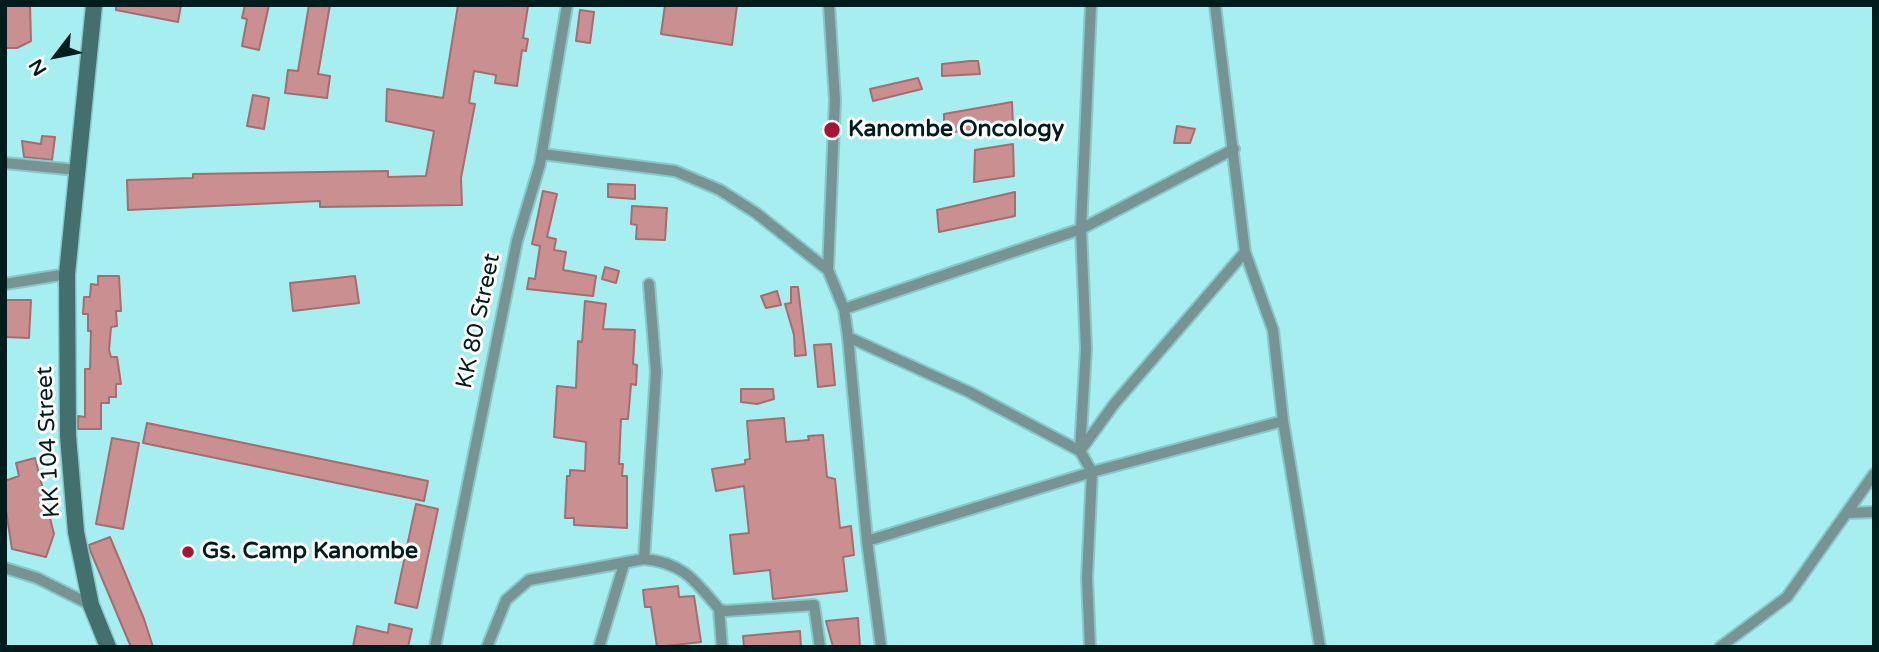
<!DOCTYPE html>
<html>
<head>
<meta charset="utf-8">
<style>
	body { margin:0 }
	#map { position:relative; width:1879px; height:652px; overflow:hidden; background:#a6eeef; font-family:"Varela Round",sans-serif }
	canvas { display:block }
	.frame { position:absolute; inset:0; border:7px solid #001c1d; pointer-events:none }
	.north { position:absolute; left:21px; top:21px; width:70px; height:70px; -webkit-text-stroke:5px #fff; paint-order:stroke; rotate:238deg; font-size:19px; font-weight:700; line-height:28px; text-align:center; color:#001c1d }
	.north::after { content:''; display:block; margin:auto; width:24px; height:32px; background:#001c1d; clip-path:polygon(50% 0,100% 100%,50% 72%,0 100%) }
</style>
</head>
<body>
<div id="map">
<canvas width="1879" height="652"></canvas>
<div class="frame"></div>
<div class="north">N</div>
</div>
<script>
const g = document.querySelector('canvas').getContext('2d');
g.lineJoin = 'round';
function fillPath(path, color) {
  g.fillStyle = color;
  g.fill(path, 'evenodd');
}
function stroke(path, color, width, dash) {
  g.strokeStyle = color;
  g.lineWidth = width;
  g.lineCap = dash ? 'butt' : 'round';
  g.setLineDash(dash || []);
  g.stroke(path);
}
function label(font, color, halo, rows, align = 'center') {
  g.font = font + ' "Varela Round",sans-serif';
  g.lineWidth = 6;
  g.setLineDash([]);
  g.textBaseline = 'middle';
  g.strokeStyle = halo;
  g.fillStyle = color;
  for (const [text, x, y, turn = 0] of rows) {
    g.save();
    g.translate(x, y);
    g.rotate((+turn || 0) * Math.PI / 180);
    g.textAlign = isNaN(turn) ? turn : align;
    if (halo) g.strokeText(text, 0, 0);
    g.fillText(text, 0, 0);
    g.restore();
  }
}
const building = new Path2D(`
	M 5,5 L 30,5 L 31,41 L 17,48 L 5,48 Z
	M 116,5 L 181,5 L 178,22 L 116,10 Z
	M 245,5 L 269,5 L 259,50 L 242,46 L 247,19 L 242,18 Z
	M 309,5 L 330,5 L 318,74 L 330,76 L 327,98 L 285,93 L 288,70 L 298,71 Z
	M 458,5 L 528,6 L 523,38 L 528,39 L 526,51 L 522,50 L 517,86 L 495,83 L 496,75 L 474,71 L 469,103 L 475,104 L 461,178 L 462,205 L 320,207 L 320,201 L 128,210 L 127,180 L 193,178 L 193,174 L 320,172 L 388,171 L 388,177 L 426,176 L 434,131 L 386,121 L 387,89 L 443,98 Z
	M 665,5 L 737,5 L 732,45 L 661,34 Z
	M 580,10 L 594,12 L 590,43 L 576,41 Z
	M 970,61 L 978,61 L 980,74 L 942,76 L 942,64 Z
	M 918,78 L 922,89 L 873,101 L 870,89 Z
	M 253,95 L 269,98 L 264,129 L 247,126 Z
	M 1012,102 L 1013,126 L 944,133 L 944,114 Z
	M 1177,126 L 1195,129 L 1190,143 L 1174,143 Z
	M 42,136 L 55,137 L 52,160 L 24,157 L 22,141 L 41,144 Z
	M 1013,144 L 1014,176 L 974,182 L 975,150 Z
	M 608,184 L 635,185 L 635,199 L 608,197 Z
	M 543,191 L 557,194 L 547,237 L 556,239 L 554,250 L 566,252 L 563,270 L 596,276 L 593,296 L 527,289 L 529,278 L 535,279 L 540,246 L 532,244 Z
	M 1015,192 L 1015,216 L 939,232 L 937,210 Z
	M 632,206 L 667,208 L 665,240 L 636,239 L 637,225 L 631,224 Z
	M 605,267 L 619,271 L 616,283 L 602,279 Z
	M 98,276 L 119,276 L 121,311 L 116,311 L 117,326 L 111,327 L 109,350 L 111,357 L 117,357 L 121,384 L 116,384 L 116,397 L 109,397 L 109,403 L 101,403 L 101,429 L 78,429 L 78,416 L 85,417 L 85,369 L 90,369 L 91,331 L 88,331 L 88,314 L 83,314 L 84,297 L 90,297 L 91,284 L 98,285 Z
	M 355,276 L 359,303 L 293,311 L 290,283 Z
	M 791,287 L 798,287 L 806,355 L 795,356 L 794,335 L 785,304 L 791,303 Z
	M 777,291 L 781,305 L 766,308 L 761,296 Z
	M 5,300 L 31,300 L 29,338 L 5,337 Z
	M 585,301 L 606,304 L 603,329 L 635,330 L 633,364 L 637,365 L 636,385 L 631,384 L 628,419 L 621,419 L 619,464 L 623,464 L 622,476 L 627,476 L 627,528 L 574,525 L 574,518 L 565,518 L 567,476 L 570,476 L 570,470 L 585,471 L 586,442 L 554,437 L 557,386 L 576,388 L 578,341 L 582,342 Z
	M 831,344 L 835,385 L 818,387 L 814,345 Z
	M 741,389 L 773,389 L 774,399 L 757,404 L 741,402 Z
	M 784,418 L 786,442 L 809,440 L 808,436 L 823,435 L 827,477 L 835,479 L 840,528 L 851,526 L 854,555 L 843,557 L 847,591 L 773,599 L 770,570 L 734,574 L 730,535 L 749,533 L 744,486 L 716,491 L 712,469 L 745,464 L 745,460 L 750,459 L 747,421 Z
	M 147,423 L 428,481 L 424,501 L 143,443 Z
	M 112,438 L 139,443 L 123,529 L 96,524 Z
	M 35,458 L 54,534 L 46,557 L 12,549 L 5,504 L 5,481 L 19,476 L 16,463 Z
	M 416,504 L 438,509 L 417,608 L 395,603 Z
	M 110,537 L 144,619 L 153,647 L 131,647 L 90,550 L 89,545 Z
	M 678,586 L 679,597 L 694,596 L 701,642 L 657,647 L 651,607 L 645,607 L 643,590 Z
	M 858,618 L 860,647 L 833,647 L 826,621 Z
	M 389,624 L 412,629 L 408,647 L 353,647 L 357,626 L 388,633 Z
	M 800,631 L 801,647 L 744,647 L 743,636 Z`);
fillPath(building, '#ca8f91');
stroke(building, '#a56d70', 2);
const street = new Path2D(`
	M 1215,5 L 1245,252 L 1273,330 L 1283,421 L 1320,647
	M 542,154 L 675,171 L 720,190 L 756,213 L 828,270 L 844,309 L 848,337 L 867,541 L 881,647
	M 5,163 L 77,170
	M 828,270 L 835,100 L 829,5
	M 5,284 L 67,274
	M 649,284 L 656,372 L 644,559 C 684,563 695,581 719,609 L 725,611 L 814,605 L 820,647
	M 844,309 L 1081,229 L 1234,149
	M 848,337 L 969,392 L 1080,451 L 1115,403 L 1245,252
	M 1847,513 L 1874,512
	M 867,541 L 1092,472 L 1283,421
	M 5,568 L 37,578 L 91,605
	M 719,609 L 722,647
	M 435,647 L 517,241 L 540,164 L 567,5
	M 487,647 L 506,600 L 529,580 L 644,559
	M 599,647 L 624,564
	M 1090,647 L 1087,578 L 1092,472 L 1080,451 L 1086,349 L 1081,229 L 1091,5
	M 1720,647 L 1787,597 L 1874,474`);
const secondary = new Path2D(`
	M 94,5 L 67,274 L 68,436 L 76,532 L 91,605 L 108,647`);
stroke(street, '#88c8c9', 14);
stroke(secondary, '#88c8c9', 19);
stroke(street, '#779393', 10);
stroke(secondary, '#436f6f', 16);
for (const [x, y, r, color] of [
	[832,130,9,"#aa1336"],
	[188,552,7,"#aa1336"]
]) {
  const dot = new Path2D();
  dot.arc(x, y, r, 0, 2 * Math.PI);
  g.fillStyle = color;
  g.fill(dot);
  stroke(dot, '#fff', 2.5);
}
label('bold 23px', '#001c1d', '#fff', [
	["Kanombe Oncology",848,130],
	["Gs. Camp Kanombe",202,552]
], 'left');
label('23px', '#001c1d', '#fff', [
	["KK 80 Street",479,321,-78],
	["KK 104 Street",49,442,-93]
]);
</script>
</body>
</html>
